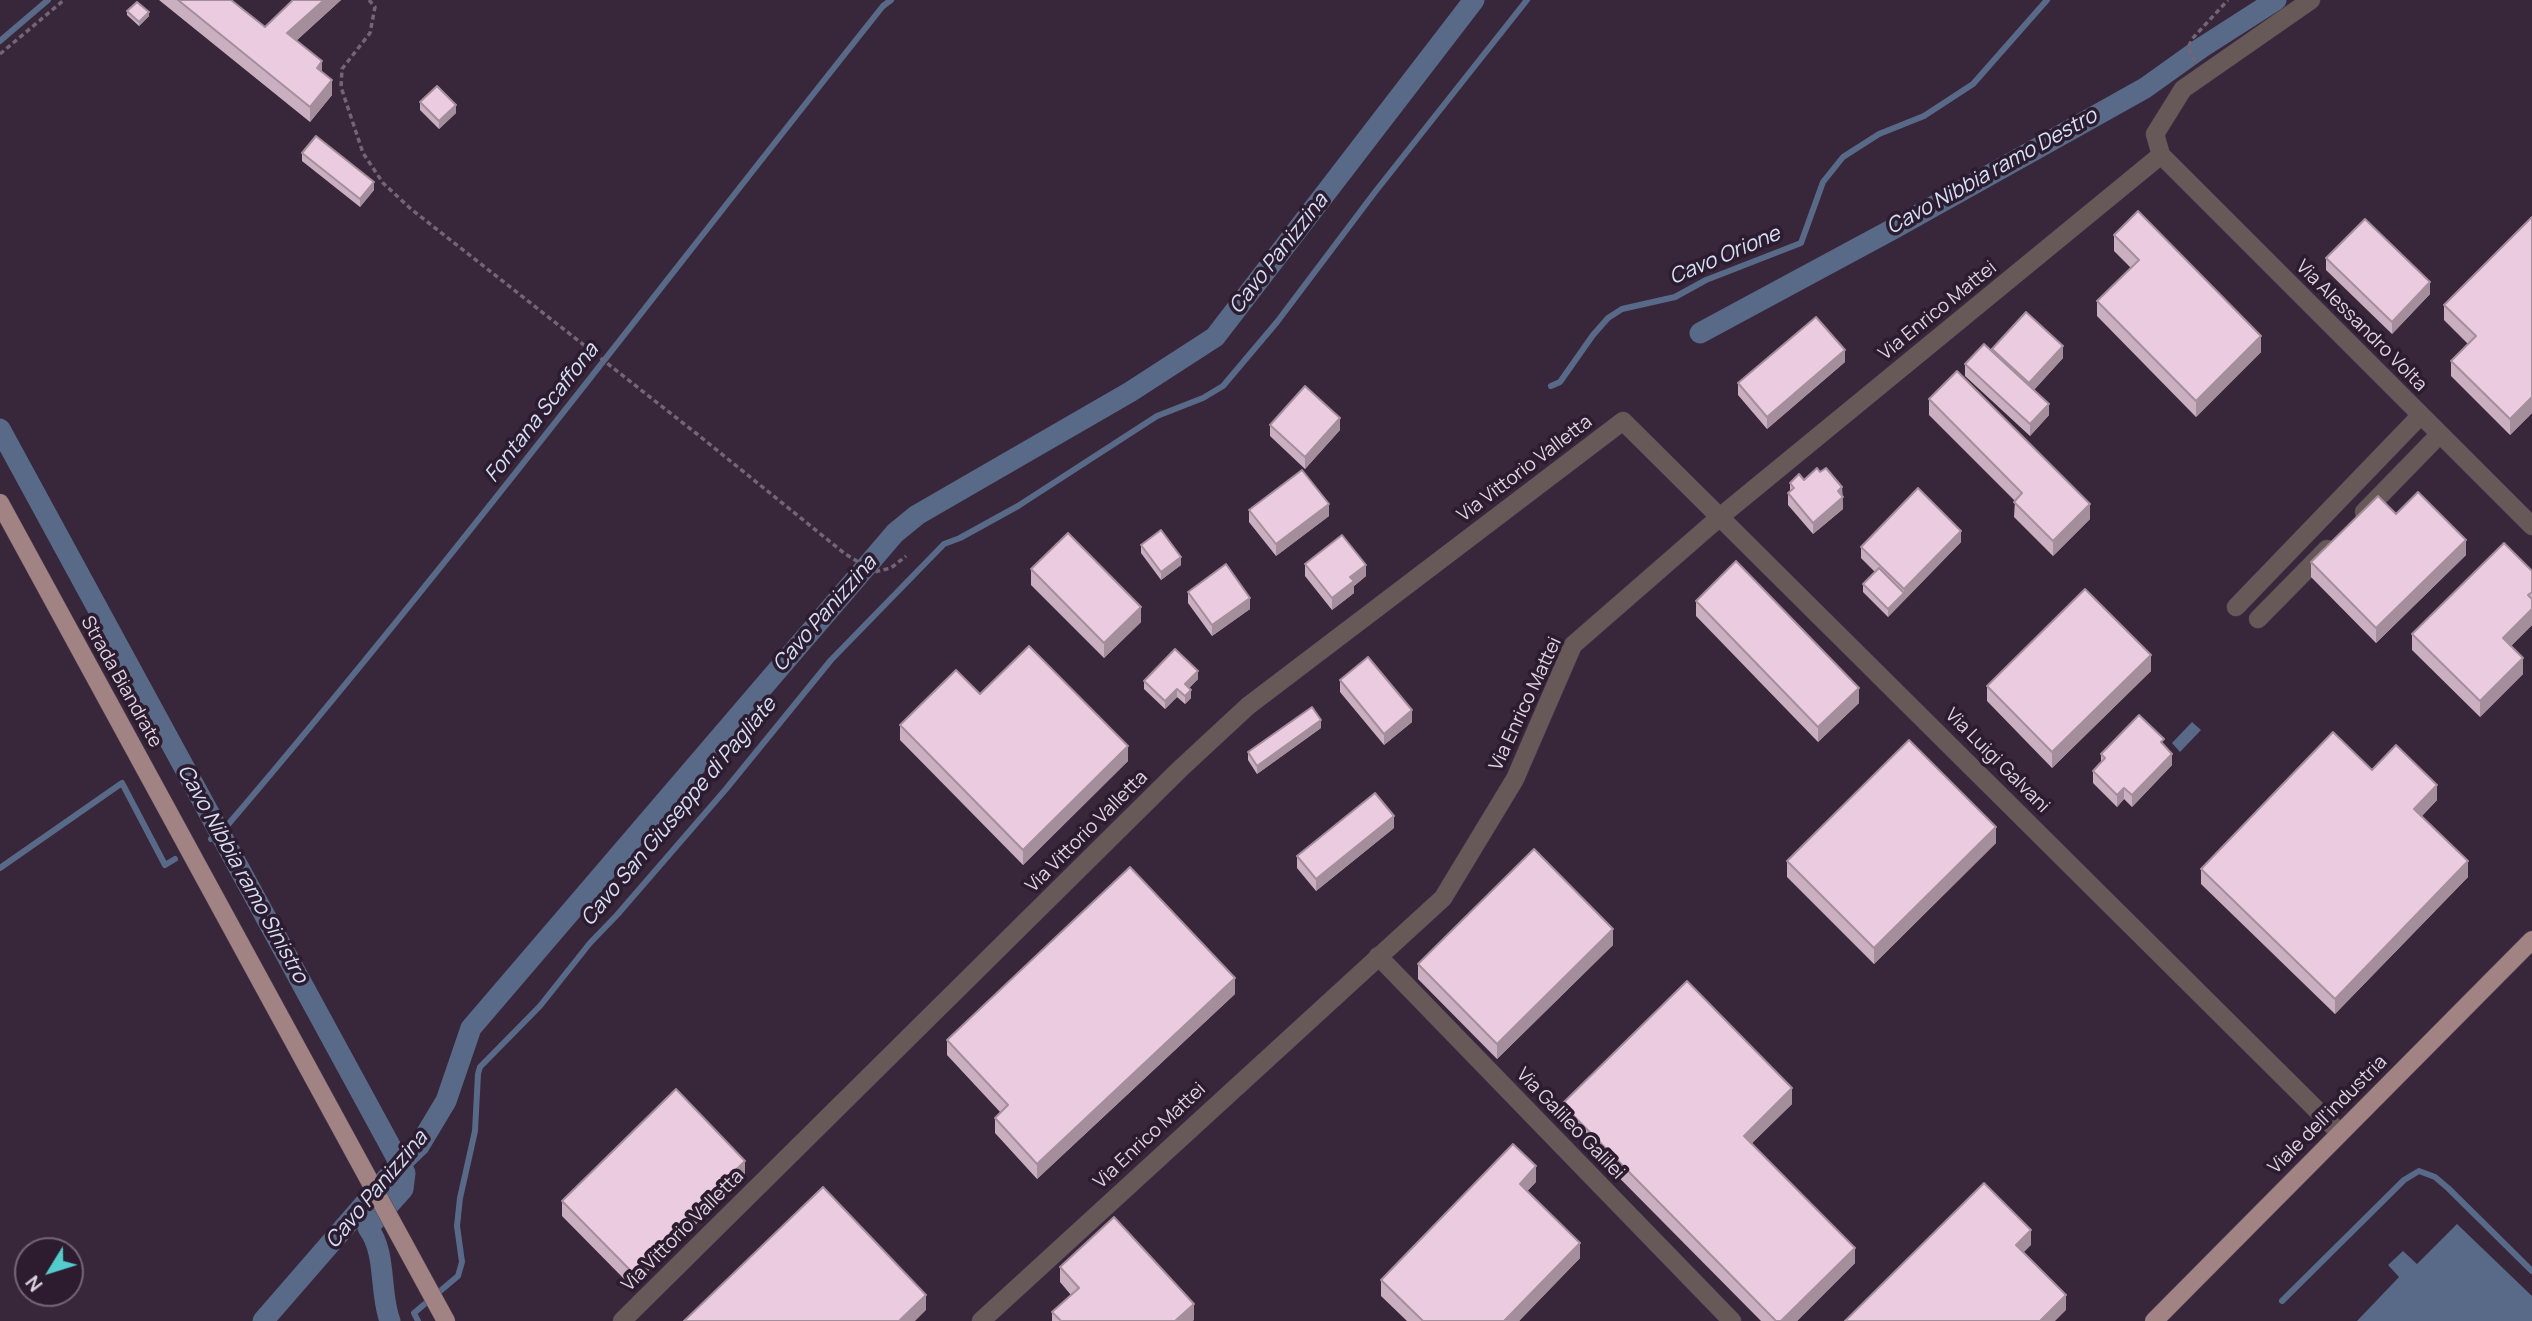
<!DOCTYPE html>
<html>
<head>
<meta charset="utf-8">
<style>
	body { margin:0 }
	#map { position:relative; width:2532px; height:1321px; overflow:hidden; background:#38263b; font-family:Manrope,sans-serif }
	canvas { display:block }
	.north { position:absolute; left:14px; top:1237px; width:70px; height:70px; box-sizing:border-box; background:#2d1c30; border:2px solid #746576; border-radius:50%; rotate:232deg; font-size:19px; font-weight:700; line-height:28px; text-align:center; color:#ded3e0 }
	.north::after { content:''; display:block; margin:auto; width:24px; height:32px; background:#52cdcc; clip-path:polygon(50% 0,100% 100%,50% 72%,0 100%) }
</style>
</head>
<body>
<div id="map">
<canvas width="2532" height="1321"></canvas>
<div class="north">N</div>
</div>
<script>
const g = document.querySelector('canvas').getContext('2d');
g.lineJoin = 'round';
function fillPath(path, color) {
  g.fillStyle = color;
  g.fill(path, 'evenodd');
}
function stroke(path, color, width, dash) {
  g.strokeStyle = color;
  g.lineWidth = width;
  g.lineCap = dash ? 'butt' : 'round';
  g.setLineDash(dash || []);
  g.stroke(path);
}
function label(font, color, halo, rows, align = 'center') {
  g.font = font + ' Manrope,sans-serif';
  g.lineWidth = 7;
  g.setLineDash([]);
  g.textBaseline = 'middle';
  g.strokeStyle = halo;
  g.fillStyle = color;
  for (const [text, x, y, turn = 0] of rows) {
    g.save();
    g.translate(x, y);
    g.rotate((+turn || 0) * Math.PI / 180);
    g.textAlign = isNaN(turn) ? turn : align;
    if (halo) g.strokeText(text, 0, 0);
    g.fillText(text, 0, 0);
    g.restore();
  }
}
fillPath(new Path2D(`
	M 2192,722 L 2201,730 L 2180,752 L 2172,743 Z
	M 2457,1224 L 2532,1296 L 2532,1321 L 2357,1321 L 2399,1277 L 2388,1265 L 2403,1251 L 2417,1264 Z`), '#586a87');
stroke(new Path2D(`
	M 0,41 L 48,0
	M 1551,386 L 1560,382 L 1593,335 L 1608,318 L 1622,309 L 1675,297 L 1706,280 L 1801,243 L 1823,182 L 1843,157 L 1879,134 L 1924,116 L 1973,84 L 2047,0
	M 211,839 L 220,834 C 450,565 663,282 883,6 L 891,0
	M 0,868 L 122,783 L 165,865 L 175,859
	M 2282,1301 L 2404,1180 L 2419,1171 L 2435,1177 L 2448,1188 L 2532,1271
	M 418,1321 L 414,1313 L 458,1276 L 462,1262 L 457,1226 L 460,1198 L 475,1131 L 478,1074 L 480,1067 L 540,1006 L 590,943 L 617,915 L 726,789 L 831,660 L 944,544 L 960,538 L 1018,506 L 1157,416 L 1203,398 L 1223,386 L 1277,322 L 1375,192 L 1527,0`), '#586a87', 6);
stroke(new Path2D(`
	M 1700,333 L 1893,229 L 2145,88 L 2201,48 L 2276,0
	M 0,429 L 405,1173 L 403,1189 L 368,1228 C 387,1253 379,1292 390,1321
	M 263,1321 L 395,1169 L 419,1146 L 446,1101 L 471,1028 L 895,533 L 917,515 L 1130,392 L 1215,337 L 1474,0`), '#586a87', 21);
const minor = new Path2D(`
	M 2161,155 L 2532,526
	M 2161,155 L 2155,134 L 2183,89 L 2311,0
	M 2364,512 L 2440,434
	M 2236,607 L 2421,415
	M 2258,619 L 2327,549
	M 1378,956 L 1732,1321
	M 622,1321 L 1179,770 L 1248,706 L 1623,421 L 2340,1133
	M 981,1321 L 1443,898 L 1515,779 L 1573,645 L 1721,516 L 2161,155`);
const major = new Path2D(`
	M 0,503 L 446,1321
	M 2154,1321 L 2532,940`);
stroke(minor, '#534255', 19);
stroke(major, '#534255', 19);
stroke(new Path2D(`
	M 369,0 L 375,7 L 370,33 L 342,69 L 341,87 L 363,153 L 383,183 L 411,209 L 697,434 L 844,553 L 874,572 L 891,568 L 906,556
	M 0,54 L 64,0
	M 2195,61 L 2188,48 L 2192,39 L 2228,0`), '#736476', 3.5, [5, 3.5]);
stroke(minor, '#685959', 18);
stroke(major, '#a18384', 18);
fillPath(new Path2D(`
	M 159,0 L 231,0 L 265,27 L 293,0 L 341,0 L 296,41 L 322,72 L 332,95 L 310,122 Z
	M 127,11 L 149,16 L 139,26 L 127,15 Z
	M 420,102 L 456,113 L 439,129 L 420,110 Z
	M 302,153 L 374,190 L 360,207 L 302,161 Z
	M 2532,217 L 2532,413 L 2510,435 L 2451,376 L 2451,361 L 2468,344 L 2444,320 L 2444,305 Z
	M 2114,235 L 2261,352 L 2196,417 L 2097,316 L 2097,301 L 2131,268 L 2114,251 Z
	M 2326,258 L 2430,294 L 2392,334 L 2326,270 Z
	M 1992,349 L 2063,358 L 2034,390 L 2049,415 L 2030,436 L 1965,376 L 1965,364 L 1992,352 Z
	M 1845,362 L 1767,429 L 1738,395 L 1738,383 Z
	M 1929,399 L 2090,519 L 2053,556 L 2014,517 L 2015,501 L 1929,415 Z
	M 1270,425 L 1340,430 L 1305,469 L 1270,436 Z
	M 1820,472 L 1842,487 L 1843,509 L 1813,534 L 1788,505 L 1788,493 L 1790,491 L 1790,483 L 1804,480 Z
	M 1249,510 L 1329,516 L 1276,556 L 1249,522 Z
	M 1961,542 L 1888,617 L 1863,592 L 1863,584 L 1875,572 L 1861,558 L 1861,547 Z
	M 1141,545 L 1181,565 L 1161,580 L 1141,553 Z
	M 2466,555 L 2376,643 L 2311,577 L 2311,562 Z
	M 1305,564 L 1366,576 L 1354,586 L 1354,593 L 1332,610 L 1305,576 Z
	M 1031,569 L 1141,622 L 1104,658 L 1031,585 Z
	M 2532,571 L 2532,625 L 2511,646 L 2523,674 L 2480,717 L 2412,650 L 2412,634 Z
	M 1188,592 L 1250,609 L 1212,636 L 1188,603 Z
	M 1696,601 L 1859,703 L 1818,742 L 1696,616 Z
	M 2151,671 L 2052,768 L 1987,701 L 1987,686 Z
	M 1198,679 L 1189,688 L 1191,698 L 1185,704 L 1177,697 L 1165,709 L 1144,689 L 1144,681 Z
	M 1340,680 L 1412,722 L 1384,745 L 1340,692 Z
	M 980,694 L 1128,761 L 1023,865 L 900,740 L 900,725 Z
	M 1321,728 L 1257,774 L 1248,760 L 1248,752 Z
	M 2164,745 L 2172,765 L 2132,807 L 2124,799 L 2117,807 L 2093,783 L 2093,771 L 2101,763 L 2101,754 Z
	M 2372,770 L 2437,800 L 2422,816 L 2468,877 L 2335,1014 L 2201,884 L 2201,869 Z
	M 1394,828 L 1316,891 L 1297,868 L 1297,856 Z
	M 1996,843 L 1874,964 L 1787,877 L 1787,861 Z
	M 1613,945 L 1497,1059 L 1418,979 L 1418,964 Z
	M 1235,994 L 1037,1179 L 995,1133 L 995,1118 L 1001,1113 L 947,1055 L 947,1040 Z
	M 1562,1104 L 1792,1104 L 1752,1143 L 1855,1263 L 1797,1321 L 1761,1321 L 1562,1120 Z
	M 745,1176 L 632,1287 L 562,1216 L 562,1201 Z
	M 1536,1182 L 1527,1191 L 1580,1258 L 1519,1321 L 1407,1321 L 1381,1296 L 1381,1280 Z
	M 1060,1267 L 1194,1320 L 1192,1321 L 1052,1321 L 1052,1312 L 1071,1295 L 1060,1282 Z`), '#caafc0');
fillPath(new Path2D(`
	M 324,0 L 341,0 L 287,49 L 287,33 Z
	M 149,12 L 149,16 L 139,26 L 139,22 Z
	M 322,61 L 322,77 L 317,68 Z
	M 332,80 L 332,95 L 310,122 L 310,107 Z
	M 456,105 L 456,113 L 439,129 L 439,121 Z
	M 374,182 L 374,190 L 360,207 L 360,199 Z
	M 2430,282 L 2430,294 L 2392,334 L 2392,322 Z
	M 2261,336 L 2261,352 L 2196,417 L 2196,401 Z
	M 2063,346 L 2063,358 L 2029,395 L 2029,383 Z
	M 1845,350 L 1845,362 L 1767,429 L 1767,417 Z
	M 2532,397 L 2532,413 L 2510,435 L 2510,419 Z
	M 2049,404 L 2049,415 L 2030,436 L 2030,424 Z
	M 1340,418 L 1340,430 L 1305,469 L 1305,457 Z
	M 1842,487 L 1843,509 L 1813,534 L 1813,523 L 1838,491 Z
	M 1329,504 L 1329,516 L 1276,556 L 1276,544 Z
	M 2090,504 L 2090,519 L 2053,556 L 2053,541 Z
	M 1961,531 L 1961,542 L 1888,617 L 1888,609 L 1904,593 L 1904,589 Z
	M 2466,540 L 2466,555 L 2376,643 L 2376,628 Z
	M 1181,557 L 1181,565 L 1161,580 L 1161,572 Z
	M 1366,565 L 1366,576 L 1354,586 L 1354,593 L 1332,610 L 1332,598 L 1350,577 Z
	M 1250,598 L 1250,609 L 1212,636 L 1212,625 Z
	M 1141,607 L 1141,622 L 1104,658 L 1104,643 Z
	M 2532,609 L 2532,625 L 2503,654 L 2503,638 Z
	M 2151,655 L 2151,671 L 2052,768 L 2052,752 Z
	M 2523,658 L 2523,674 L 2480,717 L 2480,701 Z
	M 1198,671 L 1198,679 L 1185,692 L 1185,684 Z
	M 1859,688 L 1859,703 L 1818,742 L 1818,727 Z
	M 1177,689 L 1177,697 L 1165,709 L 1165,701 Z
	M 1191,690 L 1191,698 L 1185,704 L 1185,696 Z
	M 1412,710 L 1412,722 L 1384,745 L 1384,734 Z
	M 1321,720 L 1321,728 L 1257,774 L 1257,766 Z
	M 1128,746 L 1128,761 L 1023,865 L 1023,850 Z
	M 2172,754 L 2172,765 L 2132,807 L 2132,795 Z
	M 2437,785 L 2437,800 L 2414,824 L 2414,809 Z
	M 2124,788 L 2124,799 L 2117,807 L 2117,795 Z
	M 1394,816 L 1394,828 L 1316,891 L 1316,879 Z
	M 1996,827 L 1996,843 L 1874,964 L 1874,948 Z
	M 2468,861 L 2468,877 L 2335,1014 L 2335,999 Z
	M 1613,929 L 1613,945 L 1497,1059 L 1497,1044 Z
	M 1235,978 L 1235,994 L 1037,1179 L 1037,1164 Z
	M 1792,1088 L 1792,1104 L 1744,1151 L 1744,1136 Z
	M 745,1161 L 745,1176 L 632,1287 L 632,1272 Z
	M 1536,1166 L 1536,1182 L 1520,1199 L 1520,1184 Z
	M 2031,1230 L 2031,1245 L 2016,1260 L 2016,1245 Z
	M 1580,1243 L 1580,1258 L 1519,1321 L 1504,1321 Z
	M 1855,1248 L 1855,1263 L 1797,1321 L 1781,1321 Z
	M 926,1295 L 926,1310 L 915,1321 L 899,1321 Z
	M 2066,1295 L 2066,1310 L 2055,1321 L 2040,1321 Z
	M 1194,1304 L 1194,1320 L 1192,1321 L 1175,1321 Z`), '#a48e9c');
const building = new Path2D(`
	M 178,0 L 231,0 L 265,27 L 293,0 L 324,0 L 287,33 L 322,61 L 317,68 L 332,80 L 310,107 Z
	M 137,2 L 149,12 L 139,22 L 127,11 Z
	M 437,86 L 456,105 L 439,121 L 420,102 Z
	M 316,136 L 374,182 L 360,199 L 302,153 Z
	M 2138,211 L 2261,336 L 2196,401 L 2097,301 L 2139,260 L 2114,235 Z
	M 2532,217 L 2532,397 L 2510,419 L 2451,361 L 2476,336 L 2444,305 Z
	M 2365,219 L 2430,282 L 2392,322 L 2326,258 Z
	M 2026,312 L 2063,346 L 2029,383 L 1992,349 Z
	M 1816,317 L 1845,350 L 1767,417 L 1738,383 Z
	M 1984,344 L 2049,404 L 2030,424 L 1965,364 Z
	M 1957,371 L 2090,504 L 2053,541 L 2014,502 L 2022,493 L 1929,399 Z
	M 1305,386 L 1340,418 L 1305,457 L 1270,425 Z
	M 1817,468 L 1820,472 L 1826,468 L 1842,487 L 1838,491 L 1843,497 L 1813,523 L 1788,493 L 1794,488 L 1790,483 L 1799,474 L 1804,480 Z
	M 1302,470 L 1329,504 L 1276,544 L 1249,510 Z
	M 1918,488 L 1961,531 L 1904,589 L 1861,547 Z
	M 2418,492 L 2466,540 L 2376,628 L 2311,562 L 2378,496 L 2396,514 Z
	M 1161,530 L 1181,557 L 1161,572 L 1141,545 Z
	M 1068,533 L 1141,607 L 1104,643 L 1031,569 Z
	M 1342,535 L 1366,565 L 1350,577 L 1354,581 L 1332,598 L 1305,564 Z
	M 2504,543 L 2532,571 L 2532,592 L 2528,595 L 2532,599 L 2532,609 L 2503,638 L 2523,658 L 2480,701 L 2412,634 Z
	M 1736,561 L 1859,688 L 1818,727 L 1696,601 Z
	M 1226,564 L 1250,598 L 1212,625 L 1188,592 Z
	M 1879,568 L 1904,593 L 1888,609 L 1863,584 Z
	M 2085,589 L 2151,655 L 2052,752 L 1987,686 Z
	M 1029,646 L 1128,746 L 1023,850 L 900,725 L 956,670 L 980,694 Z
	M 1175,649 L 1198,671 L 1185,684 L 1191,690 L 1185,696 L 1177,689 L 1165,701 L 1144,681 Z
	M 1368,657 L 1412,710 L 1384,734 L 1340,680 Z
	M 1312,707 L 1321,720 L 1257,766 L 1248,752 Z
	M 2139,715 L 2164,739 L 2161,742 L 2172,754 L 2132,795 L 2124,788 L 2117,795 L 2093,771 L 2105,758 L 2101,754 Z
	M 2333,732 L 2372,770 L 2396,745 L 2437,785 L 2414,809 L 2468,861 L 2335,999 L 2201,869 Z
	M 1909,740 L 1996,827 L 1874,948 L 1787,861 Z
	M 1375,793 L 1394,816 L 1316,879 L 1297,856 Z
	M 1534,849 L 1613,929 L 1497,1044 L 1418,964 Z
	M 1130,867 L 1235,978 L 1037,1164 L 995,1118 L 1008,1105 L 947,1040 Z
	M 1687,981 L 1792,1088 L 1744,1136 L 1855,1248 L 1781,1321 L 1776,1321 L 1562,1104 Z
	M 676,1089 L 745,1161 L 632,1272 L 562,1201 Z
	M 1513,1144 L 1536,1166 L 1520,1184 L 1580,1243 L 1504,1321 L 1423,1321 L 1381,1280 Z
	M 1984,1183 L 2031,1230 L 2016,1245 L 2066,1295 L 2040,1321 L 1845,1321 Z
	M 823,1187 L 926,1295 L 899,1321 L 684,1321 Z
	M 1114,1217 L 1194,1304 L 1175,1321 L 1061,1321 L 1052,1312 L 1079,1288 L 1060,1267 Z`);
fillPath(building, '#ebcbdf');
stroke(building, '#a48e9c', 2);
label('19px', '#ded3e0', '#2d1c30', [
	["Via Enrico Mattei",1938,311,-39],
	["Via Alessandro Volta",2361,326,45],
	["Via Vittorio Valletta",1525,469,-37],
	["Strada Biandrate",121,682,61],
	["Via Enrico Mattei",1526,704,-65],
	["Via Luigi Galvani",1997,761,45],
	["Via Vittorio Valletta",1087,832,-45],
	["Viale dell'industria",2328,1115,-45],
	["Via Galileo Galilei",1570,1124,46],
	["Via Enrico Mattei",1150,1136,-43],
	["Via Vittorio Valletta",683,1231,-45]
]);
label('italic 21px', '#d4e1f6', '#2d1c30', [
	["Cavo Nibbia ramo Destro",1992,172,-29],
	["Cavo Panizzina",1279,254,-52],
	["Cavo Orione",1725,256,-23],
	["Fontana Scaffona",542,413,-52],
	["Cavo Panizzina",825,614,-49],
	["Cavo San Giuseppe di Pagliate",679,812,-50],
	["Cavo Nibbia ramo Sinistro",242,874,61],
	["Cavo Panizzina",377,1190,-50]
]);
</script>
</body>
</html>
